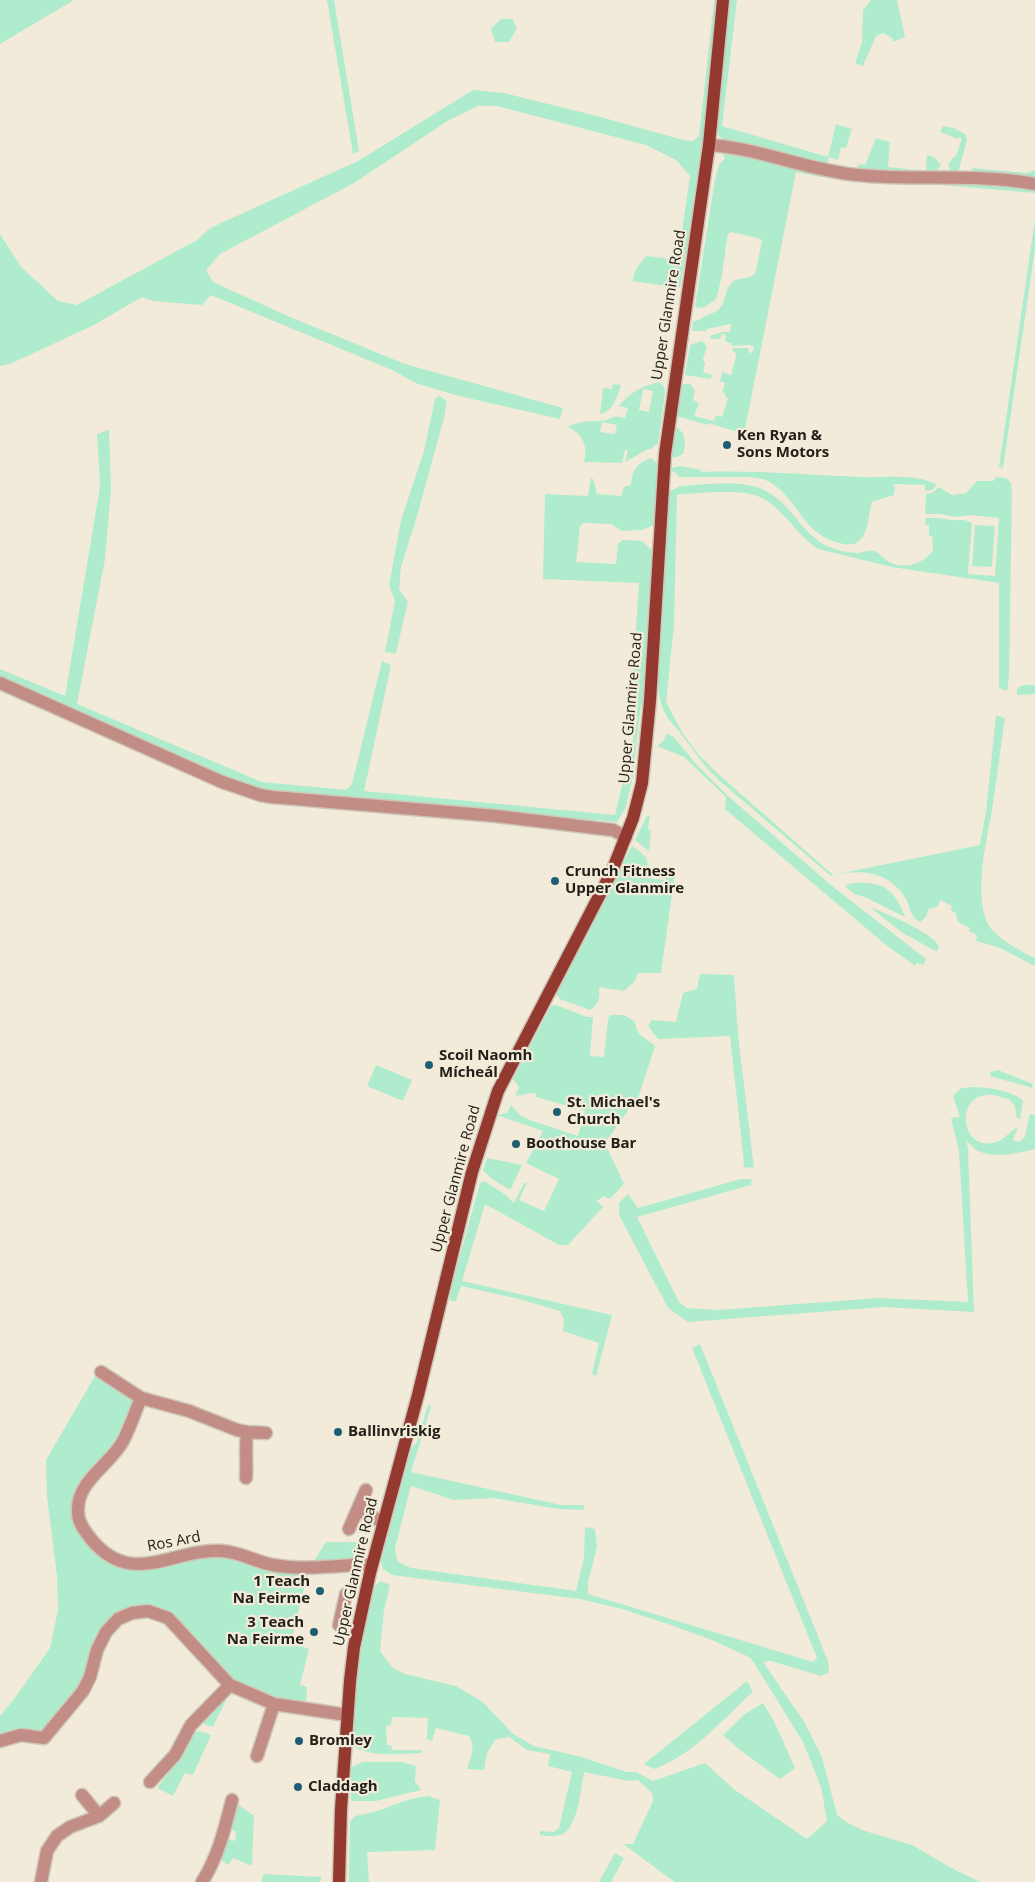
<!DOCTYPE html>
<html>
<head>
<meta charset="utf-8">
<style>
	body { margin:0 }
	canvas { display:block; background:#f3ebd9 }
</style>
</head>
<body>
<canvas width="1035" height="1882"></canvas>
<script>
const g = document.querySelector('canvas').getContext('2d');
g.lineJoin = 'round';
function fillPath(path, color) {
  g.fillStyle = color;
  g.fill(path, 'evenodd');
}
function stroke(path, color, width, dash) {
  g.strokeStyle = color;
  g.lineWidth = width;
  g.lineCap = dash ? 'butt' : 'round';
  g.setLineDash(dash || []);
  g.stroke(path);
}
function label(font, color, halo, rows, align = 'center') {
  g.font = font + ' "Open Sans",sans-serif';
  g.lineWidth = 4.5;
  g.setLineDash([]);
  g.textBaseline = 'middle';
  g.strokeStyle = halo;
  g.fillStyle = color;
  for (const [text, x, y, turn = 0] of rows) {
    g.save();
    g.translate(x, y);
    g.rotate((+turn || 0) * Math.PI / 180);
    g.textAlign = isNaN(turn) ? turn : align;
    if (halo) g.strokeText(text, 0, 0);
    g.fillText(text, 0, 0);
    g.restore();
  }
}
fillPath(new Path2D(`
	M 0,0 L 74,0 L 0,44 Z
	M 327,0 L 334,0 L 359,151 L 353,154 Z
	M 714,0 L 718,0 L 704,144 L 680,288 L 632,281 L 636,269 L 646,256 L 664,258 L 677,266 L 690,176 L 676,160 L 646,145 L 497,106 L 478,106 L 449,120 L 354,183 L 220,254 L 206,270 L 213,282 L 290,317 L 405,364 L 563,408 L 560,419 L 459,396 L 418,384 L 392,370 L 211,295 L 202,305 L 153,301 L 142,297 L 94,325 L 10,364 L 0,366 L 0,234 L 21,267 L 58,301 L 77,305 L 197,240 L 209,229 L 221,223 L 358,161 L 473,90 L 504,93 L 597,116 L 683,140 L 693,141 L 699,136 Z
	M 728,0 L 737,0 L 722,126 L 828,157 L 836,124 L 852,129 L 846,148 L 841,147 L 838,160 L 829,157 L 828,162 L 820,166 L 723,139 C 717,135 717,131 716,124 Z
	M 871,0 L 897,0 L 905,37 L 893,42 L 892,38 L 883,33 L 876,36 L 863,66 L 855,63 L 862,42 L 863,10 Z
	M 501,19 L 512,19 L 517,28 L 509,42 L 495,42 L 491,29 Z
	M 943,126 L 954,128 L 966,135 L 967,140 L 958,173 L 953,173 L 948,165 L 952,159 L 956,156 L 962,138 L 959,137 L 958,139 L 940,132 Z
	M 876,138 L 890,142 L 888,167 L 926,171 L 927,155 L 934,157 L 941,165 L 935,173 L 857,171 L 858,164 L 865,165 Z
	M 733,152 L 932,182 L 932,185 C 886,184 841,182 796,172 L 744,434 L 709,423 L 708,425 L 676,416 L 682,385 L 684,384 L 690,384 L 695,390 L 693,400 L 699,403 L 694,416 L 714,421 L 716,415 L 722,417 L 728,398 L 725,397 L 725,393 L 722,392 L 725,383 L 720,381 L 722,372 L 731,375 L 736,356 L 736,353 L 732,351 L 733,348 L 749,348 L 748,352 L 752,353 L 754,347 L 750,345 L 732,346 L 732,344 L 725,341 L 726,336 L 722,334 L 720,339 L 711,339 L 710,336 L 722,332 L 730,332 L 731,324 L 707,329 L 706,331 L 692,331 L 693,321 C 699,321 700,319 704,317 C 708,314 713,314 718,310 C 726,303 724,292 730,285 C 736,276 748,280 755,274 L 762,241 L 758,238 L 731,232 L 728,234 C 724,256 723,278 716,299 L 703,308 L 695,307 L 715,179 L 719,165 L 725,158 L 722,153 Z
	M 972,168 L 1027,173 L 1035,170 L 1035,180 L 971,174 Z
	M 941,182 L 1035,189 L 1035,193 L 941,185 Z
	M 1035,219 L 1035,249 L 1003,468 L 999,467 Z
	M 702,341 L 707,346 L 703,360 L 705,363 L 703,372 L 712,375 L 711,379 L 685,375 L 690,345 Z
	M 659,382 L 664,387 L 665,393 L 658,443 L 650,450 L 648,449 L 625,462 L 628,450 L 625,450 L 622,463 L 584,462 C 588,445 583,435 568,427 C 583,420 584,422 599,421 C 611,421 611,414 625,418 L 628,408 L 619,406 C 631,392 641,386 659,382 ZM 643,389 L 653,391 L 649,412 L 639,410 ZM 602,422 L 617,425 L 615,434 L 600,432 Z
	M 613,384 L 621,385 C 617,397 614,411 600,414 L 603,388 L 612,389 Z
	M 439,396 L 447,401 L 444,418 L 417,516 L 401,567 L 399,589 L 408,602 L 396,653 L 385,652 L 395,601 L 389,585 L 401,520 L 424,451 L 435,399 Z
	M 675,426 C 687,434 686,442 683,454 L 675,458 L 671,456 Z
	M 109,430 L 111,489 L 105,559 L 77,704 L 262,782 L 346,790 L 352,784 L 382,661 L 391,665 L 364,791 L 615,815 L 638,717 L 633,715 L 631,703 L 639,583 L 543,579 L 545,494 L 588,496 L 591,477 L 593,479 L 597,494 L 621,496 L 624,487 L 631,485 C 632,470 637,463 651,458 L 658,464 L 654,525 L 642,530 L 622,531 L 611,524 L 584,523 L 580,526 L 576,562 L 616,564 L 618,544 L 623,540 L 642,541 L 650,549 L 653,548 L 644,705 L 641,705 L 634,767 L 632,766 L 631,771 L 634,772 L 626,807 L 617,822 L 261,790 L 242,784 L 166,752 L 0,677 L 0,669 L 65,696 L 100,486 L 97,434 Z
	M 681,466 L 701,470 L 701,472 C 755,470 808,475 862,477 C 885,478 916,473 937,485 L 932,490 L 925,491 L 925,485 L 893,484 L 895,487 L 894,495 L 872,502 C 868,515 869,532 859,541 C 855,545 849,545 844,544 C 805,538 800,503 773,484 C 766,479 758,478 751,477 L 679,477 L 676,473 L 671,471 L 672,468 Z
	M 997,477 L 1006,478 L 1011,483 L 1012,493 L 1009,677 L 1007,691 L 999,688 L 999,583 L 892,567 L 818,549 C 802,539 793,524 779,511 C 771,503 762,496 750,494 C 731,490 696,493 677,495 L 674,625 L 666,702 L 682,732 L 698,754 L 717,773 L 833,875 L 980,845 L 986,812 L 996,715 L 1005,718 C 1000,751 996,784 991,816 C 985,846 975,894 987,922 C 992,936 1022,952 1035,958 L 1035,966 L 998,947 L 976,941 L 977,935 L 969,931 L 970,928 L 958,922 L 956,914 L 951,910 L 952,906 L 941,900 L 937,907 L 929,909 L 926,917 L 920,922 C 910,917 911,908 906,899 C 893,877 871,870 846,873 C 841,874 836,874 831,876 L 721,782 L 706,767 L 675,726 C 662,715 659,698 658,683 L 668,491 L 673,490 L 679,486 C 705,485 744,479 766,491 C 792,504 802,535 829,547 C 836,550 850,553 859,553 C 864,552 868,550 874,551 C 880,553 884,559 889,562 C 905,570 923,564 933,550 L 932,536 L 929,536 L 929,525 L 925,525 L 926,518 C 935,517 943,519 951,520 C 960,521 963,518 972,523 L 968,574 L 995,576 L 999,518 L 971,515 L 955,517 L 941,514 L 925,514 L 926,494 L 932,493 L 939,487 L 952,495 L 966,493 L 977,481 L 993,481 Z
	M 975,525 L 995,526 L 992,567 L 972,566 Z
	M 1023,685 L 1035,685 L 1035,694 L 1017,695 L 1017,688 Z
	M 667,733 L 674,737 L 697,765 L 728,796 L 832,886 L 926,959 L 923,965 L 917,963 L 915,966 L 886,945 L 725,809 L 726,797 L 684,757 L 657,746 L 664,740 Z
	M 650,815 L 648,829 L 651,830 L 649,851 L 635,840 L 647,816 Z
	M 632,846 C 650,859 648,857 647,878 L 665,880 L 670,872 L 675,873 L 661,973 L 638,973 L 635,981 L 624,991 L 599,987 C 600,998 599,1004 590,1010 L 560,999 L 556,994 Z
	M 852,883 C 882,881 894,888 905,917 L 865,897 L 854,894 L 845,886 Z
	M 870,907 C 887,914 930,931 939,946 L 937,952 L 901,932 Z
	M 700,974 L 734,975 L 738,1035 L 754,1168 L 743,1167 L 744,1162 L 730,1036 L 658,1039 L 648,1026 L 651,1020 L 676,1022 L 683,993 L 697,989 Z
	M 556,1005 L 587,1017 L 593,1017 L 590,1056 L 604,1057 L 608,1020 L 610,1015 L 624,1015 L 634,1021 L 639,1034 L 655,1046 L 639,1095 L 605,1143 L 624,1184 L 610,1199 L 603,1196 L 597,1201 L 603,1207 L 568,1245 L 559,1245 L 485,1204 L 462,1281 L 612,1315 L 596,1376 L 592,1374 L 599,1343 L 563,1331 L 564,1320 L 560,1311 L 519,1299 L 461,1286 L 456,1301 L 450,1301 L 450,1292 L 480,1183 L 484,1181 L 506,1195 L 514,1203 L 524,1183 L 527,1183 L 519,1200 L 544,1211 L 559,1179 L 526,1163 L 543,1131 L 497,1115 L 507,1113 L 511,1105 L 520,1115 L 530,1120 L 578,1136 L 585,1111 L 536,1097 L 536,1094 L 532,1093 L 515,1096 L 519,1087 L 513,1079 L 551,1006 Z
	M 376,1065 L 412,1080 L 403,1101 L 367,1086 Z
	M 998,1070 L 1033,1084 L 1032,1088 L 990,1076 L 991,1072 Z
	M 975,1087 C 993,1088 1008,1090 1023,1100 L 1020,1119 L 1017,1118 L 1015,1106 L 1009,1099 C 1003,1098 997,1095 990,1095 C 956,1093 959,1149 993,1143 C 1004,1141 1009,1131 1018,1127 L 1013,1140 L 1019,1142 L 1025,1137 L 1030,1113 L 1035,1116 L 1035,1149 C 1018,1153 991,1160 975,1149 C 972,1146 969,1143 966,1140 L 968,1148 L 974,1312 L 884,1307 L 688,1322 L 668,1308 L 619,1215 L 619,1203 L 628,1194 L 638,1208 L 741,1179 L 752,1179 L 751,1185 L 637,1217 L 679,1302 L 687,1308 L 718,1310 L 879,1298 L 968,1302 L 959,1151 L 951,1118 L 960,1117 L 953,1096 L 961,1088 Z
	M 487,1158 L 522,1165 L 511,1189 C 506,1189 487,1176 483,1170 Z
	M 700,1344 L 828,1661 L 829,1672 L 821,1676 L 771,1661 L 763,1662 L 805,1723 L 822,1757 L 837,1815 L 846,1822 L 865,1831 L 912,1845 L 955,1870 L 981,1882 L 675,1882 L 623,1844 L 633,1844 L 653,1801 L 652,1793 L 638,1780 L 629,1781 L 584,1772 C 581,1788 578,1826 563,1834 C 556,1837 547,1836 540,1835 L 540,1831 L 553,1832 L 559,1828 L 572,1772 L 548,1766 L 550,1754 L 527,1750 L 509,1737 L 496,1739 L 487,1753 L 484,1770 L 467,1769 C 471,1756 476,1748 469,1736 L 436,1728 L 432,1741 L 427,1739 L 428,1718 L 392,1717 L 391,1725 L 386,1726 L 387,1745 L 391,1745 L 392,1750 L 422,1750 L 421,1753 C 395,1754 374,1758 350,1745 C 356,1691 360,1638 375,1586 L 381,1581 L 390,1585 L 384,1610 L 380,1651 L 393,1668 L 405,1674 L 456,1686 L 483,1702 L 513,1734 L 534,1746 L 578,1756 L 627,1772 L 636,1772 L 653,1781 L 705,1763 L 735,1790 L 807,1839 L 827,1821 L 821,1787 L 803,1742 L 751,1658 L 712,1640 L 668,1624 L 622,1609 L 580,1599 L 392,1575 L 383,1569 L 381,1561 L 411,1449 L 417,1442 L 428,1405 L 431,1407 L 411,1472 L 561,1505 L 583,1505 L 585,1510 L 559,1509 L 494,1498 L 454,1500 L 411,1486 L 395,1548 L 397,1561 L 411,1568 L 576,1591 L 584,1558 L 585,1527 L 595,1529 L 597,1547 L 588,1582 L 588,1594 L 813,1662 L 817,1658 L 692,1348 Z
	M 95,1376 L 134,1401 L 110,1452 L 73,1502 L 111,1562 L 215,1555 L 308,1572 L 291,1643 L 309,1649 L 300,1685 L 307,1687 L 306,1705 L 273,1699 L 230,1679 L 166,1612 L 119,1615 L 83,1691 L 44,1738 L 0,1741 L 0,1716 L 17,1695 L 50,1648 L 58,1610 L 57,1576 L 47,1497 L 46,1460 Z
	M 326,1542 L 365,1542 L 361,1561 L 312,1564 Z
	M 747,1681 L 753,1692 C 721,1720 695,1754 654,1769 L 644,1764 Z
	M 225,1694 L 228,1696 L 213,1727 L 204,1724 L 202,1717 Z
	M 763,1703 L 774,1721 L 795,1768 L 780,1779 L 740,1750 L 723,1735 L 745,1714 Z
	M 200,1731 L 211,1735 L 193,1775 L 185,1773 L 173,1796 L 157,1788 L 185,1751 L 183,1747 L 188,1735 Z
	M 363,1762 L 402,1762 L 416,1766 L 415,1781 L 421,1790 L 376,1801 L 351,1801 L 351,1767 Z
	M 428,1796 L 440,1800 L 435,1850 L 367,1852 L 369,1882 L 349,1882 L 350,1822 L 355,1816 C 380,1813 403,1798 428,1796 Z
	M 232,1800 L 254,1816 L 252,1866 L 233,1858 L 228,1865 L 215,1855 L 228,1839 L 235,1841 L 236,1832 L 225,1826 Z
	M 615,1853 L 624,1858 L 611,1882 L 599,1882 Z
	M 264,1874 L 322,1877 L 320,1882 L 261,1882 Z`), '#afeccd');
const minor = new Path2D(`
	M 709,145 C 759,148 806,170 857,175 C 916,181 977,173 1035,184
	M 0,683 L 222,782 L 260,795 L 272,797 L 496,816 L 604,829 L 613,830 L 626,837
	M 101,1372 L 141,1398 L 189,1411 L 237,1430 L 247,1432 L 266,1433
	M 141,1398 C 135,1412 130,1428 123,1441 C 111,1464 78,1480 78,1509 C 77,1521 84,1530 91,1539 C 132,1589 172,1548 222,1551 C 240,1552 256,1562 273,1565 C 305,1571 340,1565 372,1564
	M 246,1478 C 247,1463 245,1448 247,1432
	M 358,1510 L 383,1522
	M 349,1529 L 366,1490
	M 339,1625 L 346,1594
	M 0,1741 L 21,1735 L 44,1738 L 83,1691 L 90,1677 L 97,1650 L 106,1632 L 118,1619 L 132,1613 L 148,1611 L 168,1618 L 230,1685 L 274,1704 L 347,1715
	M 257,1756 L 274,1704
	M 150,1782 L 175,1755 L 191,1725 L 230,1685
	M 82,1795 L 99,1816
	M 41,1882 L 47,1851 L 57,1836 L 70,1827 L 99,1816 L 114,1803
	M 202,1882 C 218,1857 225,1828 232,1800`);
const major = new Path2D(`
	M 339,1882 L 341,1809 L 350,1681 L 354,1647 L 370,1573 L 418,1395 L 472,1172 L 498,1091 L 612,871 L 633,818 L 642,783 L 650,701 L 665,454 L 709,145 L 723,0`);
stroke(minor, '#cec6b6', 15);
stroke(major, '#cec6b6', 15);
stroke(minor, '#c18d85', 12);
stroke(major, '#943930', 12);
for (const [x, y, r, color] of [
	[727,445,5,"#1e5e74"],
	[555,881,5,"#1e5e74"],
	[429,1065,5,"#1e5e74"],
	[557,1112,5,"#1e5e74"],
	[516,1144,5,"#1e5e74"],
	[338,1432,5,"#1e5e74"],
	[320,1591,5,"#1e5e74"],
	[314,1632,5,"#1e5e74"],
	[299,1741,5,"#1e5e74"],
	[298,1787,5,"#1e5e74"]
]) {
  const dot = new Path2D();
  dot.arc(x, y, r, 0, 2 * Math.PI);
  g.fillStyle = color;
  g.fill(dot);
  stroke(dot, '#f3ebd9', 2);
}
label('15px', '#232019', '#f3ebd9', [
	["Upper Glanmire Road",669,305,-81],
	["Upper Glanmire Road",631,708,-85],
	["Upper Glanmire Road",456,1179,-75],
	["Ros Ard",174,1542,-11],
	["Upper Glanmire Road",356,1572,-77]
]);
label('bold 15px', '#232019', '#f3ebd9', [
	["Ken Ryan &",737,436],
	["Sons Motors",737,453],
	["Crunch Fitness",565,872],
	["Upper Glanmire",565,889],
	["Scoil Naomh",439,1056],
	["Mícheál",439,1073],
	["St. Michael's",567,1103],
	["Church",567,1120],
	["Boothouse Bar",526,1144],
	["Ballinvriskig",348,1432],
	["1 Teach",310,1582,"right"],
	["Na Feirme",310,1599,"right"],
	["3 Teach",304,1623,"right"],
	["Na Feirme",304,1640,"right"],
	["Bromley",309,1741],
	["Claddagh",308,1787]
], 'left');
</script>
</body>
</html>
